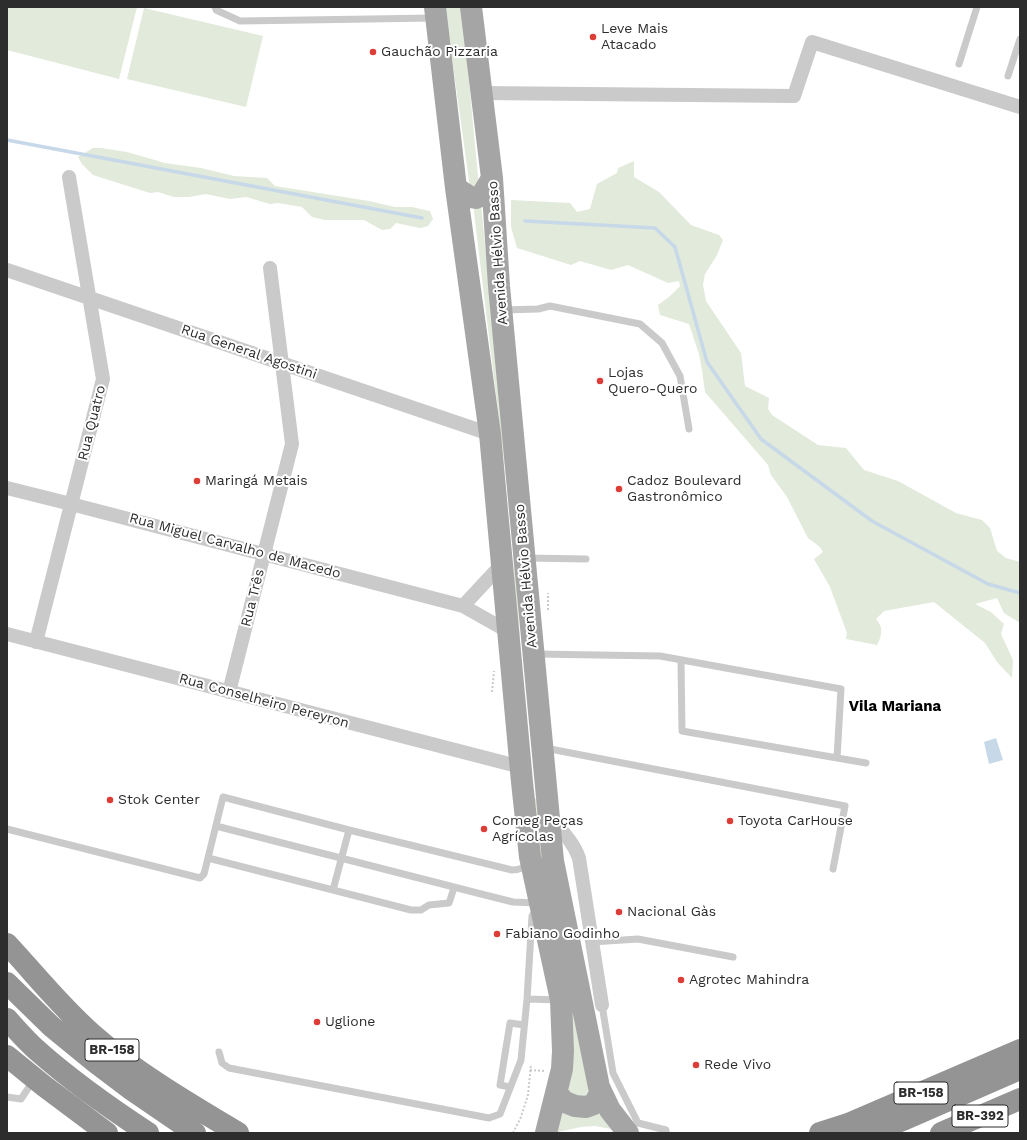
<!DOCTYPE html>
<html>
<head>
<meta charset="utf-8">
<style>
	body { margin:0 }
	#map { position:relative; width:1027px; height:1140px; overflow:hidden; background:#fff; font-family:"Work Sans",sans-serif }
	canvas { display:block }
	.frame { position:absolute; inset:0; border:8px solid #2d2d2d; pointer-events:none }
</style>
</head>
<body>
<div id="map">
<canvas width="1027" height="1140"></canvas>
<div class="frame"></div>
</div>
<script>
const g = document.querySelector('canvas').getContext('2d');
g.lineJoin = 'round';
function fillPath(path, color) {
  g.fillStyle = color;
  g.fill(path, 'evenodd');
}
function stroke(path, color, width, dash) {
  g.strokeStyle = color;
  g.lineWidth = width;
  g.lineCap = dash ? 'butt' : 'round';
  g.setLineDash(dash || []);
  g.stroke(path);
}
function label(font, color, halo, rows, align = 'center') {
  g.font = font + ' "Work Sans",sans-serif';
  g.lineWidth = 4;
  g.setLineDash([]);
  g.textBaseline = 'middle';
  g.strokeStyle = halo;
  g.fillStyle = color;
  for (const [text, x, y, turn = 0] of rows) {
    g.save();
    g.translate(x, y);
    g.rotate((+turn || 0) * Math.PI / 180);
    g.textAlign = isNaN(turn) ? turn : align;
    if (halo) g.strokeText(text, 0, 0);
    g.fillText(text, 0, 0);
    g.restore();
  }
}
fillPath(new Path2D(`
	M 7,7 L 137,7 L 119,79 L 7,50 Z
	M 445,7 L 462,7 L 479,187 L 470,188 Z
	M 144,8 L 263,36 L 246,107 L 127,79 Z
	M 93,148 L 101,148 L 127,152 L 165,163 L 201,168 L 234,176 L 267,178 L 275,186 L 369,201 L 395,207 L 412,207 L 430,211 L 433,219 L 428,226 L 420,228 L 396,223 L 390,229 L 382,230 L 364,220 L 325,220 L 312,217 L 302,207 L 278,203 L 270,204 L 246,197 L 230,199 L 206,194 L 189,197 L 174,197 L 158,192 L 150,193 L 93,175 L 82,164 L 78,157 Z
	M 634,161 L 634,177 L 659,192 L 691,225 L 719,235 L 723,240 L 717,255 L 705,274 L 703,285 L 706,301 L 741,353 L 745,386 L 769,398 L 768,409 L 772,415 L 818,445 L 846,448 L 864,470 L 898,481 L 956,513 L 982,520 L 990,528 L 997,551 L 1006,558 L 1020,562 L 1020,623 L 1004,613 L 997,598 L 975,604 L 991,612 L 1004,624 L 1001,634 L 1013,660 L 1012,678 L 997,662 L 985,643 L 934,602 L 884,611 L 876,619 C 884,628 882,635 877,645 L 846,639 L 847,633 L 830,587 L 814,559 L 823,552 L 820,547 L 808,538 L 787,497 L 771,475 L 768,465 L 705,392 L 702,370 L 699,354 L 689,324 L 660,315 L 658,305 L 669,297 L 680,286 L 679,281 L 668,283 L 628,265 L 611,270 L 580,261 L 571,265 L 517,248 L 511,227 L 511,200 L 570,203 L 577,212 L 590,209 L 597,184 L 617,173 L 618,168 Z
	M 481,203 L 515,555 L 520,639 L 517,639 L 513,555 L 506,478 L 473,204 Z
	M 537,798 L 593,1090 C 581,1101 575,1096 563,1090 L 530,799 Z
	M 602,1109 L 611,1129 L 595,1126 L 581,1127 L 554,1133 L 559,1111 Z`), '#e1eadb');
fillPath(new Path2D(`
	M 996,738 L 1003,760 L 989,764 L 984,742 Z`), '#c7d8e9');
stroke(new Path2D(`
	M 7,140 L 422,218
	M 525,221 L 655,228 L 675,247 L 707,362 L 761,439 L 872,521 L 988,584 L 1020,593`), '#c7d8e9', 3.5);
stroke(new Path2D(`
	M 548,610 L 548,593
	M 492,692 L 494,671
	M 530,1070 L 544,1071
	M 513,1133 L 521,1117 L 528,1095 L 531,1064`), '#cacaca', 2, [2, 2]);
stroke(new Path2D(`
	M 215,7 L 216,10 L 240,21 L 434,18
	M 959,64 L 977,7
	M 1008,76 L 1020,39
	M 503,310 L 538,309 L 550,306 L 640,324 L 662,343 L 680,376 L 689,429
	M 526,558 L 586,559
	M 535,654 L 660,656 L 841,689 L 837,758
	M 681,661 L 682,731 L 866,763
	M 545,748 L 845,806 L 833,869
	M 216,826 L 485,895 L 513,902 L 538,903
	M 7,829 L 200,878 L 204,874 L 223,797 L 349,830 L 512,870 C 518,870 524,868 527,863
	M 208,858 L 411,910 L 421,910 L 429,905 L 449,903 L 454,888
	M 333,890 L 349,830
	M 592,942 L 638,939 L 733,957
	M 527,999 L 559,1000
	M 602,1005 L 613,1073 L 638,1123 L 666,1130 L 666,1133
	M 219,1052 L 222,1063 L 229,1068 L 489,1118 L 500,1114 L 521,1060 L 527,999 L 532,916 L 536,910
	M 510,1087 L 500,1085 L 510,1023 L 524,1025
	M 7,1097 L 21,1099 L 33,1081`), '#cacaca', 7);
stroke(new Path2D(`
	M 482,93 L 794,96 L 812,42 L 1020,107
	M 7,270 L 490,434
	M 7,488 L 71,504 L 463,606 L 509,632
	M 463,606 L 503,563
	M 7,634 L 521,767
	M 36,642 L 103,379 L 69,177
	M 229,692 L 292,444 L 270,268
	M 549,816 C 560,829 573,841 579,858 L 602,1005`), '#cacaca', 14);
stroke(new Path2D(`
	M 435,7 L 456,188 L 490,434 L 522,782 L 530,857 L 561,1000 L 563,1051 L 562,1069 L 546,1133
	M 471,7 L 492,178 L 499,286 L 553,861 L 599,1087 L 610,1110 L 628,1133
	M 456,188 L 470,197 L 476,198 L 482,195 L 492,178
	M 556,1093 L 565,1102 L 575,1106 L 586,1107 L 594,1104 L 601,1092`), '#a5a5a5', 22);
stroke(new Path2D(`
	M 7,944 C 35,974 61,1007 92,1034 C 136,1073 188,1103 238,1133
	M 7,983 L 51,1026 L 95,1062 L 132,1090 L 195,1133
	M 7,1019 C 17,1030 27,1042 39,1052 C 73,1082 110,1108 148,1133
	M 7,1056 L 44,1086 L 107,1133
	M 820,1133 L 848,1124 L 1020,1050
	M 868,1133 L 903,1120 L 1020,1069
	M 941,1133 L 1020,1099`), '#949494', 22);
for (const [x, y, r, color] of [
	[593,37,4,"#dc3d36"],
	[373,52,4,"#dc3d36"],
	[600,381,4,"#dc3d36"],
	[197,481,4,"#dc3d36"],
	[619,489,4,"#dc3d36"],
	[110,800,4,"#dc3d36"],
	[730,821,4,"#dc3d36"],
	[484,829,4,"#dc3d36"],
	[619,912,4,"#dc3d36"],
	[497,934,4,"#dc3d36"],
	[681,980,4,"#dc3d36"],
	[317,1022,4,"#dc3d36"],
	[696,1065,4,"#dc3d36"]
]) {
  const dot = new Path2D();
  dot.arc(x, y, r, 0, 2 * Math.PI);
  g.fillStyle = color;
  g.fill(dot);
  stroke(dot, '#fff', 1.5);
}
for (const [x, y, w] of [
	[112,1050,54],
	[921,1093,54],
	[980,1116,56]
]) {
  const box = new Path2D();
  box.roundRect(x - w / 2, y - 11, w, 22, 3);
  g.fillStyle = '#fff';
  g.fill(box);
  stroke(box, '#2d2d2d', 1);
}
label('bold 13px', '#2d2d2d', null, [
	["BR-158",112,1050],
	["BR-158",921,1093],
	["BR-392",980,1116]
]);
label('14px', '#2d2d2d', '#fff', [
	["Leve Mais",601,29],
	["Atacado",601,45],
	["Gauchão Pizzaria",381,52],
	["Lojas",608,373],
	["Quero-Quero",608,389],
	["Maringá Metais",205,481],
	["Cadoz Boulevard",627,481],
	["Gastronômico",627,497],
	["Stok Center",118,800],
	["Comeg Peças",492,821],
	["Agrícolas",492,837],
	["Toyota CarHouse",738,821],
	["Nacional Gàs",627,912],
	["Fabiano Godinho",505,934],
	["Agrotec Mahindra",689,980],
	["Uglione",325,1022],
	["Rede Vivo",704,1065]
], 'left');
label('14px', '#2d2d2d', '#fff', [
	["Avenida Hélvio Basso",498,253,-94],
	["Rua General Agostini",249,352,19],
	["Rua Quatro",92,423,-76],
	["Rua Miguel Carvalho de Macedo",235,546,15],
	["Avenida Hélvio Basso",526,576,-95],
	["Rua Três",253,598,-76],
	["Rua Conselheiro Pereyron",264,701,15]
]);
label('bold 15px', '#000', '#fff', [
	["Vila Mariana",895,707]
]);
</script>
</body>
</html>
